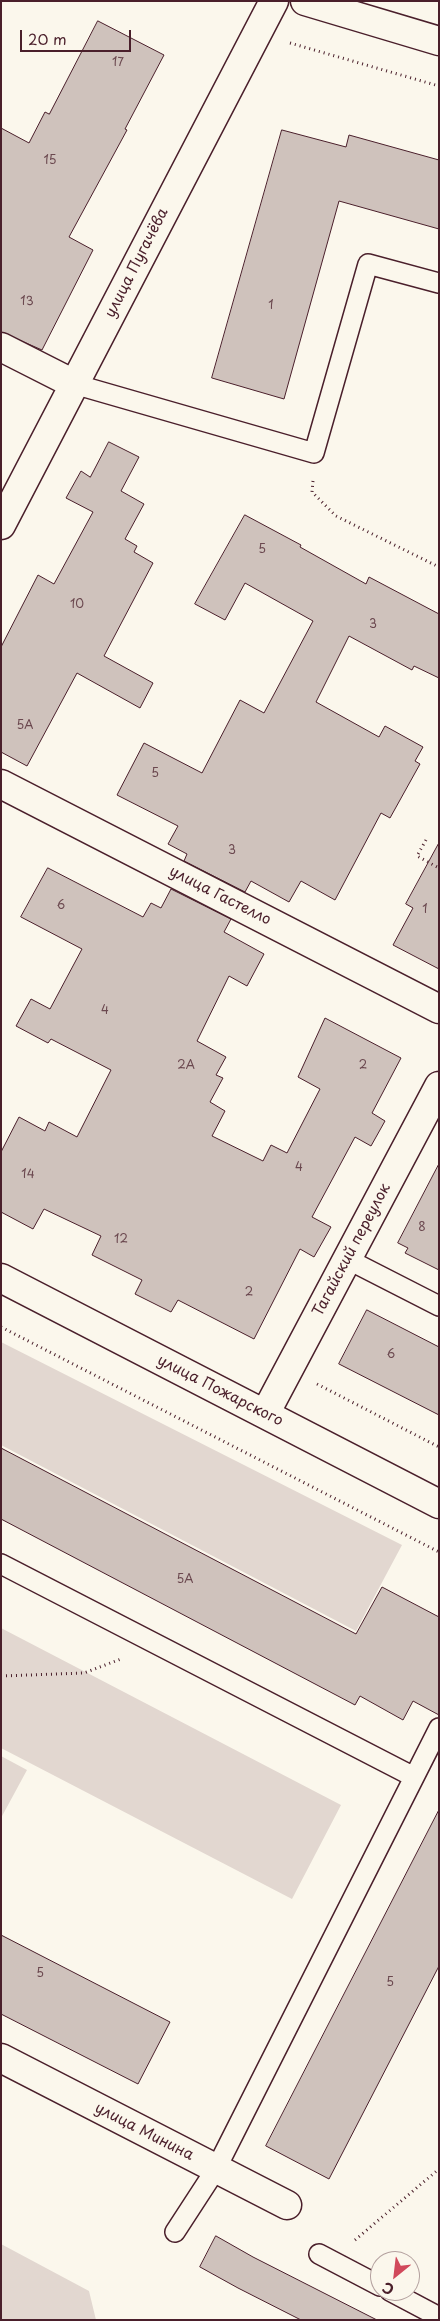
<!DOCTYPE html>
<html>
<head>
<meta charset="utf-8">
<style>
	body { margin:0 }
	#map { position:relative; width:440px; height:2321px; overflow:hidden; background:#fbf7ec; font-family:"Playpen Sans",sans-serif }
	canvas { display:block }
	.frame { position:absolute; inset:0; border:2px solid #4a1f2b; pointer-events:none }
	.north { position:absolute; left:370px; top:2251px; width:50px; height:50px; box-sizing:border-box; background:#fbf7ec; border:1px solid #b4a19f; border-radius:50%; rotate:209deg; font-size:14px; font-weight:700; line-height:20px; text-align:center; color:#4a1f2b }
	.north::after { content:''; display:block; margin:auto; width:18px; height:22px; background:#d1495b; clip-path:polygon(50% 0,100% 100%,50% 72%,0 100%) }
	.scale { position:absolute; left:20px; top:30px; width:111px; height:22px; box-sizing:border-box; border:2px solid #4a1f2b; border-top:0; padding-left:6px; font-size:15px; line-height:18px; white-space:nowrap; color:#4a1f2b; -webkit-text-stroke:4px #fbf7ec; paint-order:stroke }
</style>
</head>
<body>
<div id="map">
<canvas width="440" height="2321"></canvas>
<div class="frame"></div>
<div class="north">С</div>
<div class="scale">20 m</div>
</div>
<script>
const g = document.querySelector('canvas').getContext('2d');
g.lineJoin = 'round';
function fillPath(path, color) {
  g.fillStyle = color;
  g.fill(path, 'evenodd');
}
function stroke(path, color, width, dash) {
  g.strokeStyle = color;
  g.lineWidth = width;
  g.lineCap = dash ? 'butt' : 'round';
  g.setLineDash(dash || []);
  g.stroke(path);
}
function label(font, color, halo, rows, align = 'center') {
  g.font = font + ' "Playpen Sans",sans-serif';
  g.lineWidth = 4;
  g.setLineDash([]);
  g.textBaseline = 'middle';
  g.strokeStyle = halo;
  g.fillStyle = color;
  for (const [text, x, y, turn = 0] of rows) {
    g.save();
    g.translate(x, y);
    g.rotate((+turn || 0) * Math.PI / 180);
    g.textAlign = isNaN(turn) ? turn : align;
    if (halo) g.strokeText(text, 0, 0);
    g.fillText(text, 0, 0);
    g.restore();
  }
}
fillPath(new Path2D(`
	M 1,1342 L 402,1545 L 356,1631 L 1,1445 Z
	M 1,1628 L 341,1805 L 292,1899 L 1,1748 Z
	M 1,1756 L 27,1770 L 1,1818 Z
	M 1,2244 L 89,2291 L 96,2320 L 1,2320 Z`), '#e2d7d0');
const building = new Path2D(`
	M 98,21 L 164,55 L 125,129 L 127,130 L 69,237 L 93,250 L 42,350 L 1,332 L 1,128 L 29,143 L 45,112 L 49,114 Z
	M 282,130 L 346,147 L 349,135 L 439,160 L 439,229 L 339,201 L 284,399 L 212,378 Z
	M 109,442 L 139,457 L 121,491 L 144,504 L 125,539 L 137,546 L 134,552 L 153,563 L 104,656 L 153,683 L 140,708 L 77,673 L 27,766 L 1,752 L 1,647 L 38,575 L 54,584 L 93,512 L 66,498 L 81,471 L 90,477 Z
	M 245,515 L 301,545 L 300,547 L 366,584 L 369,577 L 439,614 L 439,678 L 414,666 L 412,670 L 349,636 L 316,702 L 379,737 L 385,726 L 423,747 L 415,761 L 420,764 L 390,818 L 381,813 L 335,900 L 301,881 L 289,902 L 251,881 L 245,892 L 184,861 L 187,854 L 168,844 L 178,826 L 117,795 L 144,743 L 202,773 L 240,700 L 264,713 L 313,621 L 245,583 L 225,620 L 195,604 Z
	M 439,843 L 439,969 L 393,945 L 413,908 L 406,904 Z
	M 48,868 L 143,917 L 151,903 L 161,908 L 171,889 L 231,919 L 224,932 L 264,954 L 247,986 L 229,976 L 197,1041 L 226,1057 L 216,1075 L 223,1078 L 210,1102 L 225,1111 L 212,1136 L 263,1161 L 271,1145 L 287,1153 L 320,1089 L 298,1077 L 325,1018 L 401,1058 L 372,1113 L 385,1121 L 371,1146 L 355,1137 L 312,1217 L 331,1227 L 314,1257 L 300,1249 L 254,1339 L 178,1300 L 171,1312 L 135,1294 L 142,1280 L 92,1255 L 101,1236 L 44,1209 L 33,1229 L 1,1212 L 1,1152 L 19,1117 L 45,1131 L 49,1122 L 77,1137 L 111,1070 L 51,1039 L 48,1043 L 16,1026 L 31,999 L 50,1009 L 82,949 L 21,917 Z
	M 439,1164 L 439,1270 L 405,1253 L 408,1248 L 398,1243 Z
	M 367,1310 L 439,1347 L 439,1415 L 339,1364 Z
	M 1,1448 L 356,1634 L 382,1587 L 439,1617 L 439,1715 L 413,1701 L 403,1720 L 360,1696 L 355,1705 L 1,1519 Z
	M 439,1810 L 439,1966 L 329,2179 L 266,2146 Z
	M 1,1935 L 170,2022 L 138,2084 L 1,2014 Z
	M 216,2236 L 253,2257 L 377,2320 L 301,2320 L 238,2288 L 200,2267 Z`);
fillPath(building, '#cfc2bc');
stroke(building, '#4a1f2b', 1);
const lane = new Path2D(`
	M 74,384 L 314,453 L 368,264 L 439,283
	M 347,1259 L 439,1306
	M 1,1564 L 414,1777
	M 175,2232 L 216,2169 L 439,1728
	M 319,2254 L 380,2286
	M 390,2291 L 439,2317`);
const street = new Path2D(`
	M 305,1 L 439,41
	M 1,347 L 74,384
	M 1,525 L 274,1
	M 1,784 L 439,1009
	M 1,1278 L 439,1504
	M 265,1414 L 439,1086
	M 1,2058 L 287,2205`);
stroke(lane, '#4a1f2b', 22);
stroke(street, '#4a1f2b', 31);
stroke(new Path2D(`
	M 290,43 L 439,86
	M 313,481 L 312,492 L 336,516 L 439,567
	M 426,840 L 417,856 L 439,868
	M 1,1327 L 439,1552
	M 317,1384 L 439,1447
	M 1,1676 L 84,1673 L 121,1659
	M 355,2240 L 439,2169`), '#4a1f2b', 3, [1, 4]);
stroke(lane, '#fbf7ec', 19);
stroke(street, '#fbf7ec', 28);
label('12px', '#6b484f', null, [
	["17",118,63],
	["15",50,161],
	["13",27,302],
	["1",271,306],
	["5",262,550],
	["10",77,605],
	["3",373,625],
	["5А",25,726],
	["5",155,774],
	["3",232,851],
	["6",61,906],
	["1",425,910],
	["4",105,1011],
	["2А",186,1066],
	["2",363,1066],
	["4",299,1168],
	["14",28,1175],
	["8",422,1228],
	["12",121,1240],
	["2",249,1293],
	["6",391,1355],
	["5А",185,1580],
	["5",40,1974],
	["5",390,1983]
]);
label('15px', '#4a1f2b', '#fbf7ec', [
	["улица Пугачёва",137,263,-63],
	["улица Гастелло",220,896,27],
	["Тагайский переулок",352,1250,-62],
	["улица Пожарского",220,1391,27],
	["улица Минина",144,2132,27]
]);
</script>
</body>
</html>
